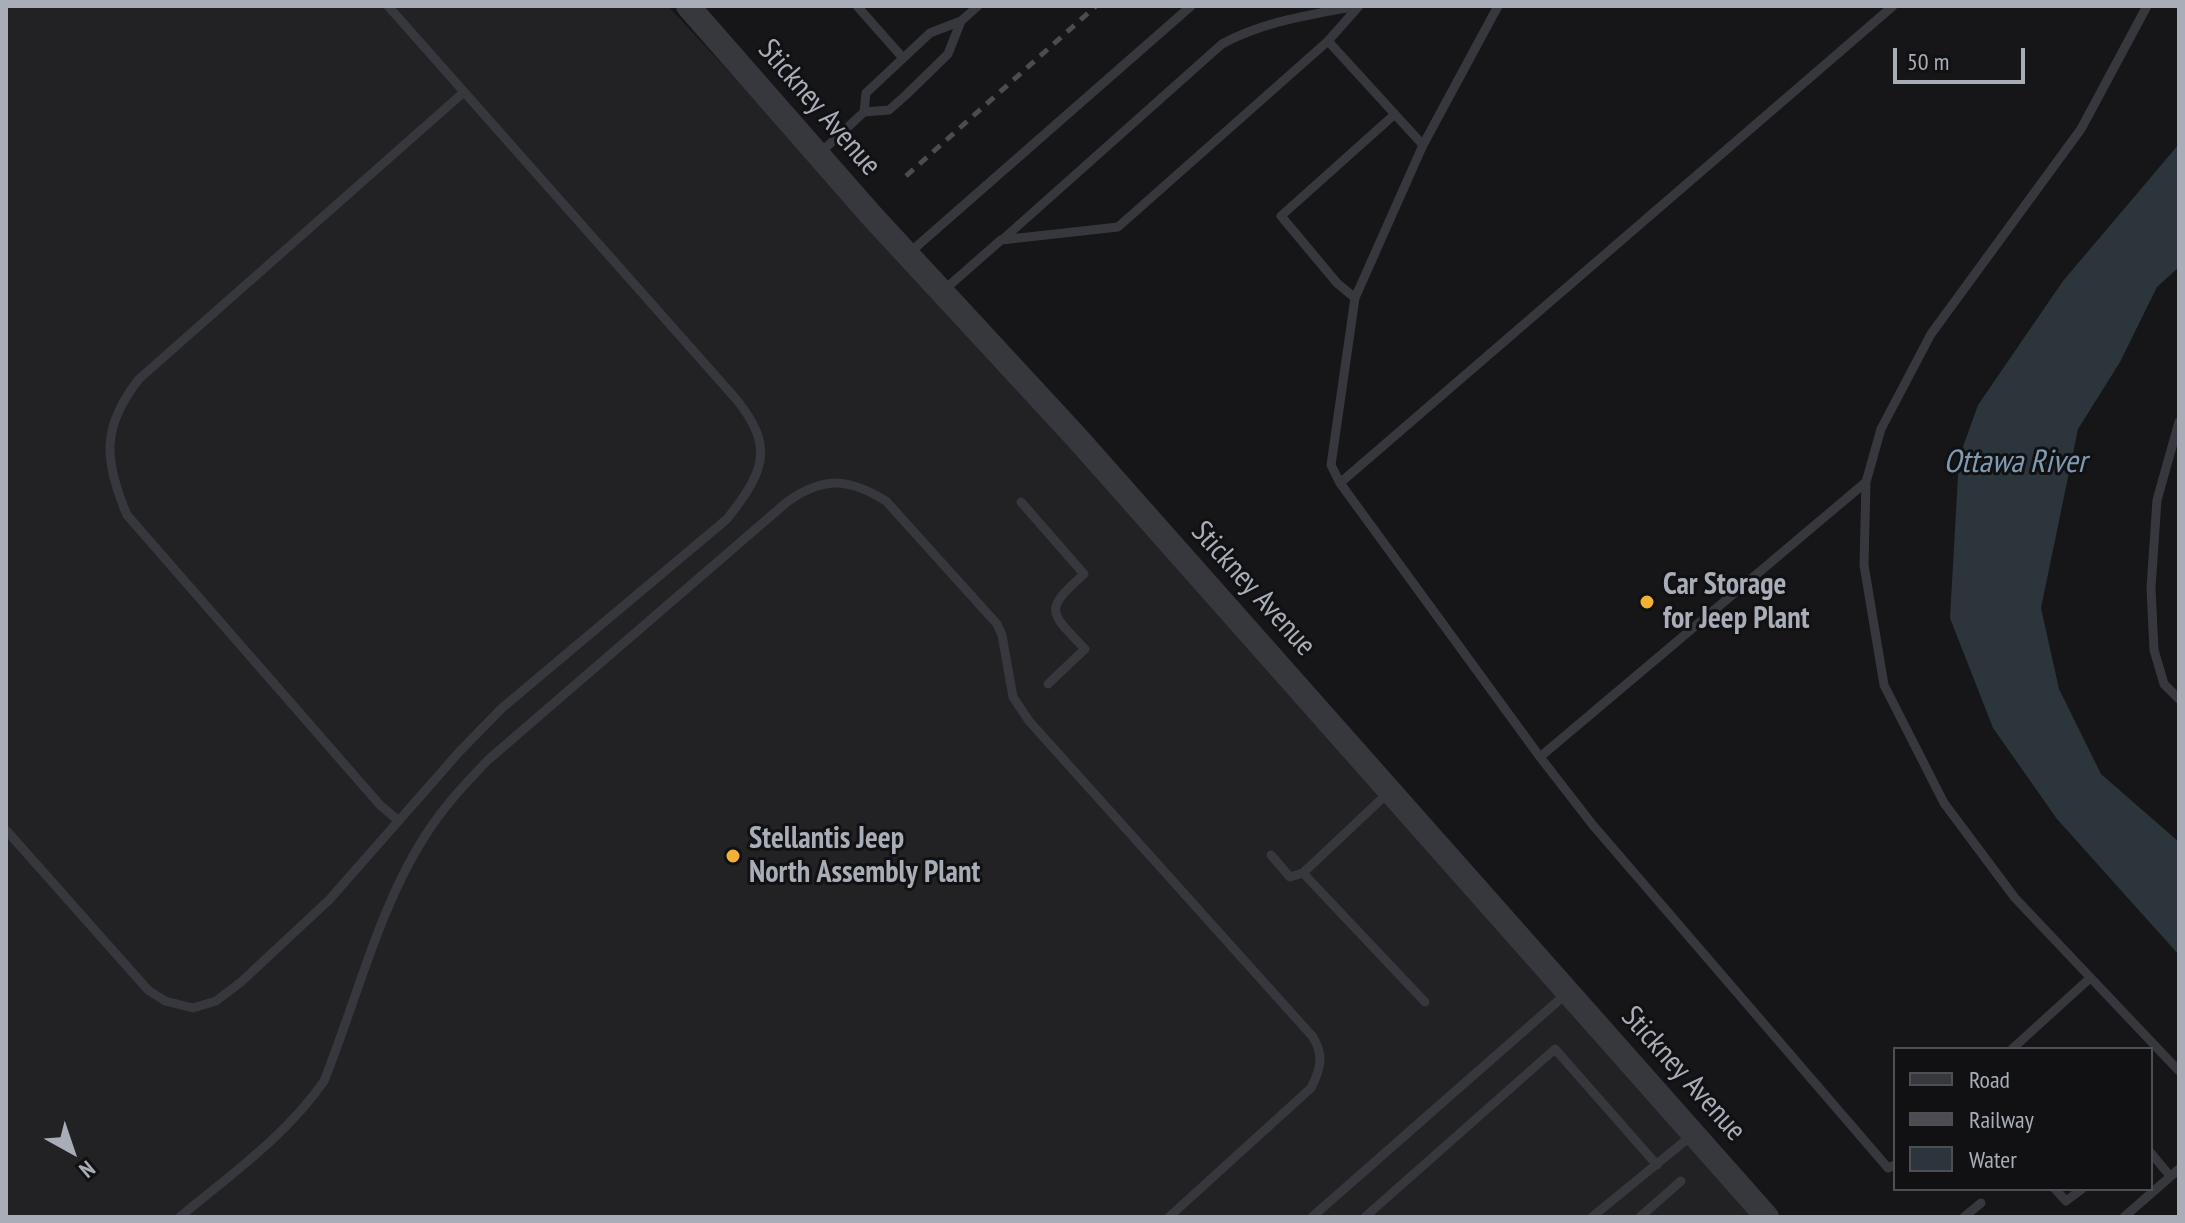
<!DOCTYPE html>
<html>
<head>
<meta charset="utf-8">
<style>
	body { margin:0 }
	#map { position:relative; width:2185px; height:1223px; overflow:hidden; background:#161618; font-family:"PT Sans Narrow",sans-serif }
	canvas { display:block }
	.frame { position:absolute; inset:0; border:8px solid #a8adb8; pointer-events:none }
	.legend { position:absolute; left:1893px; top:1047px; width:260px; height:144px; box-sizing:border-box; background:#111113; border:2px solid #4d4f55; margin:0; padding:10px 14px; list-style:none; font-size:24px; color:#a8adb8 }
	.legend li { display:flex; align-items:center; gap:16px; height:40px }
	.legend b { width:40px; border:2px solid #4d4f55 }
	.north { position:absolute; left:32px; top:1111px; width:80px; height:80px; -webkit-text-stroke:6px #111113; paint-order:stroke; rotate:140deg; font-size:22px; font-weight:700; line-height:32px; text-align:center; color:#a8adb8 }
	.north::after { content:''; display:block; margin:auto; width:28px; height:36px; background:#a8adb8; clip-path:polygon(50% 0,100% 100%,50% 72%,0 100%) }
	.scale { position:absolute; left:1893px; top:48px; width:132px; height:36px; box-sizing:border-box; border:4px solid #a8adb8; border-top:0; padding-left:10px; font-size:24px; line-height:28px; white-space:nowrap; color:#a8adb8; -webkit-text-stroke:6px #111113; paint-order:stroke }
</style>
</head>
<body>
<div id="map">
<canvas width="2185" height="1223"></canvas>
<div class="frame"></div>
<ul class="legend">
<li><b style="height:10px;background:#37383d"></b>Road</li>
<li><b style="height:10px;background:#4a4c52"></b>Railway</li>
<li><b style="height:22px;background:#2c353c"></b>Water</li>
</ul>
<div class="north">N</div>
<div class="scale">50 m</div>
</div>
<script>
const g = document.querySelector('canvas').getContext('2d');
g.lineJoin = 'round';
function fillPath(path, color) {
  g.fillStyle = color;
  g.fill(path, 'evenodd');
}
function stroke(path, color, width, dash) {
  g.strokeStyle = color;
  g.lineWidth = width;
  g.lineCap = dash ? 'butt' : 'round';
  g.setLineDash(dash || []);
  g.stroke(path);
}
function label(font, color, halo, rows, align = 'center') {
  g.font = font + ' "PT Sans Narrow",sans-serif';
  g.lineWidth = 6;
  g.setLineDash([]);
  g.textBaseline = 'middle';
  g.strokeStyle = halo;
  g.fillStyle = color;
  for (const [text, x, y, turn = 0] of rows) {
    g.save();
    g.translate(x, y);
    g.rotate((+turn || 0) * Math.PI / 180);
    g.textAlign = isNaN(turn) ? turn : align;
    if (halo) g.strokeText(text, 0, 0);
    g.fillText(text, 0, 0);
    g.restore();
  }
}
fillPath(new Path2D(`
	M 6,6 L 668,6 L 1266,651 L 1771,1217 L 6,1217 Z`), '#222225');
fillPath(new Path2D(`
	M 2179,144 L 2179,267 L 2157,287 L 2120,362 L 2078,429 L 2041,608 L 2059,689 L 2101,774 L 2179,842 L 2179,955 L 2057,819 L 1993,728 L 1950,618 L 1959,458 L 1978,405 L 2063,281 Z`), '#2c353c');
stroke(new Path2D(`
	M 857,6 L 903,58
	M 1498,6 L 1423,145 L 1355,298 L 1331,465 L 1340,483 L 1540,757 L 1592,824 L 1888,1168 L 1895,1165
	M 2147,6 L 2081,129 L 1931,334 L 1881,429 L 1866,482 L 1864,565 L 1884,685 L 1944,803 L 2015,898 L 2179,1071
	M 1328,41 L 1423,145
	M 864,112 L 866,93 L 930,33 L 961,21 L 978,6
	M 819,154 L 864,112 L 889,110 L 906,95 L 948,54 L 961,21
	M 1002,240 L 1222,44 C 1264,21 1310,15 1357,6
	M 908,254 L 1191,6
	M 944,290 L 1001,240 L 1118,227 L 1328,41 L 1359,6
	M 1355,298 L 1337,283 L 1281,216 L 1395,114
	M 2179,422 L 2157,500 L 2151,588 L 2154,650 L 2164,684 L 2179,699
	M 1340,483 L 1893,6
	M 1021,502 L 1084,574 C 1043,611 1049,611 1085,649 L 1048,684
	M 1540,757 L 1866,482
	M 1390,791 L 1303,873 L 1425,1002
	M 399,821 L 380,805 L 127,515 C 104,461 101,427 139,379 L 464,92
	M 6,830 L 148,990 L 165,1001 L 193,1008 L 216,1001 L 241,982 L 329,900 L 460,751 L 502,708 L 727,519 C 763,473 776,448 736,399 L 388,6
	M 1271,855 L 1290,877 L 1303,873
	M 2012,1049 L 2089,979
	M 2151,1153 L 2170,1176
	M 2055,1189 L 2066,1201 L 2082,1189
	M 180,1217 C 230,1175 287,1135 324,1081 C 356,1002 379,907 425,836 C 443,807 465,784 488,760 L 787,502 C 824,476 849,478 886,501 L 997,624 L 1002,635 L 1013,697 L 1029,721 L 1313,1037 C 1324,1056 1321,1068 1311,1088 L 1169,1217
	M 1312,1217 L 1566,994
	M 1365,1217 L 1555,1049 L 1657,1165
	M 1592,1217 L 1691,1136
	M 1640,1217 L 1681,1181
	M 1964,1217 L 1981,1203
	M 2124,1217 L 2179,1169`), '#37383d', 9);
stroke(new Path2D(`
	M 688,6 L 871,215 L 1078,439 L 1767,1217`), '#37383d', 24);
stroke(new Path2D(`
	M 906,176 L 1096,6`), '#4a4c52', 5, [10, 8]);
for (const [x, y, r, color] of [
	[1647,602,8,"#f2b134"],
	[733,856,8,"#f2b134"]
]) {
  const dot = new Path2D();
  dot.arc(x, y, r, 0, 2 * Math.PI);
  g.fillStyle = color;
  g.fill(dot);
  stroke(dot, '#111113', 3);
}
label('30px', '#a8adb8', '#111113', [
	["Stickney Avenue",819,108,49],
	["Stickney Avenue",1253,589,48],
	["Stickney Avenue",1683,1074,48]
]);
label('bold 30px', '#a8adb8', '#111113', [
	["Car Storage",1663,585],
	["for Jeep Plant",1663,619],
	["Stellantis Jeep",749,839],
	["North Assembly Plant",749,873]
], 'left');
label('italic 32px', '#7f9bb3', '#111113', [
	["Ottawa River",2015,463]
]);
</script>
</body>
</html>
